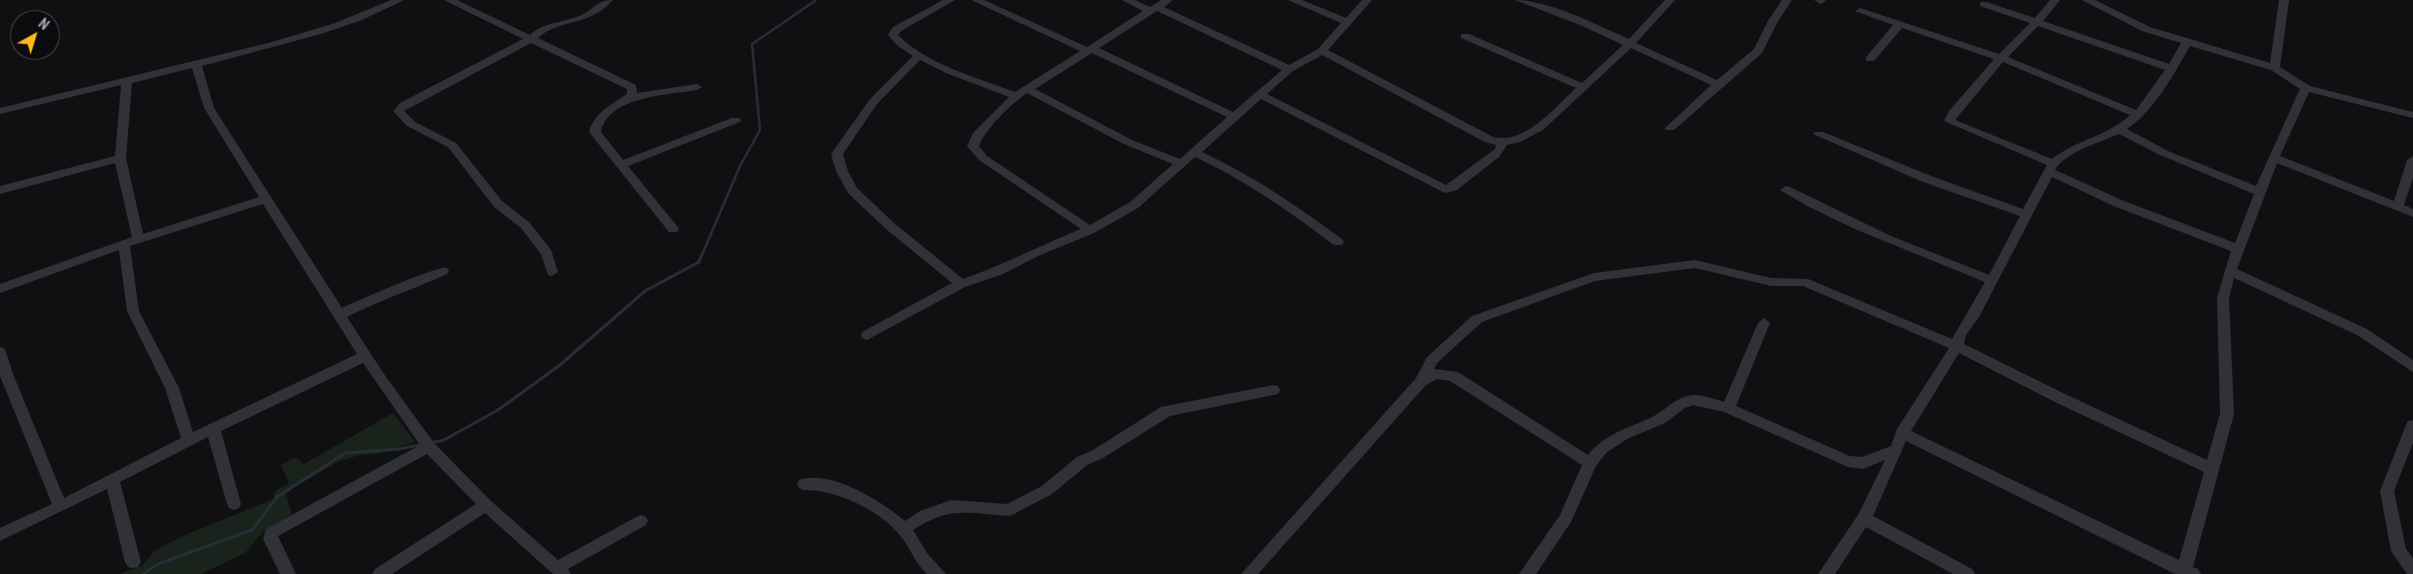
<!DOCTYPE html>
<html>
<head>
<meta charset="utf-8">
<style>
	body { margin:0 }
	#map { position:relative; width:2413px; height:574px; overflow:hidden; background:#101012; font-family:"Roboto Condensed",sans-serif }
	canvas { display:block }
	.north { position:absolute; left:10px; top:10px; width:50px; height:50px; box-sizing:border-box; background:#0c0b0d; border:1px solid #474950; border-radius:50%; rotate:39deg; font-size:14px; font-weight:700; line-height:20px; text-align:center; color:#a0a6b4 }
	.north::after { content:''; display:block; margin:auto; width:18px; height:22px; background:#ffba1c; clip-path:polygon(50% 0,100% 100%,50% 72%,0 100%) }
</style>
</head>
<body>
<div id="map">
<canvas width="2413" height="574"></canvas>
<div class="north">N</div>
</div>
<script>
const g = document.querySelector('canvas').getContext('2d');
g.lineJoin = 'round';
function fillPath(path, color) {
  g.fillStyle = color;
  g.fill(path, 'evenodd');
}
function stroke(path, color, width, dash) {
  g.strokeStyle = color;
  g.lineWidth = width;
  g.lineCap = dash ? 'butt' : 'round';
  g.setLineDash(dash || []);
  g.stroke(path);
}
fillPath(new Path2D(`
	M 393,413 L 415,442 L 376,454 L 360,455 L 340,461 L 285,492 L 292,514 L 263,532 L 245,553 L 201,574 L 120,574 L 143,565 L 154,551 L 185,535 L 273,499 L 275,491 L 289,483 L 281,465 L 296,457 L 304,464 Z`), '#1a221c');
stroke(new Path2D(`
	M 702,255 L 740,166 L 760,130 L 752,44 L 815,1`), '#262f37', 2.5);
stroke(new Path2D(`
	M 430,443 L 444,440 L 498,410 L 560,365 L 645,291 L 699,262 L 702,254
	M 143,574 L 158,564 L 252,530 L 277,497 L 345,453 L 399,449 L 424,444`), '#262f37', 3);
fillPath(new Path2D(`
	M 391,0 L 404,0 L 362,20 L 321,34 L 202,66 L 214,108 L 342,308 C 355,302 438,265 447,268 L 449,271 L 447,274 C 414,289 380,300 347,317 L 384,374 L 434,443 L 491,501 L 558,560 L 636,517 L 641,515 L 646,517 L 648,521 L 646,525 L 568,569 L 571,574 L 553,574 L 485,513 L 392,574 L 372,574 L 375,569 L 476,504 L 427,454 L 278,536 L 296,574 L 280,574 L 263,539 L 266,529 L 420,445 L 363,363 L 221,431 L 241,504 L 239,508 L 234,510 L 229,508 L 227,504 L 208,437 L 120,482 L 141,562 L 138,567 L 133,568 L 128,567 L 125,562 L 107,489 L 0,541 L 0,528 L 52,504 L 0,376 L 0,347 L 5,349 L 13,374 L 64,498 L 181,438 L 165,388 L 127,311 L 119,250 L 0,293 L 0,284 L 132,237 L 115,163 L 0,194 L 0,186 L 115,156 L 121,85 L 0,114 L 0,108 L 272,42 L 335,23 ZM 192,68 L 204,108 L 259,197 L 143,234 L 126,158 L 132,83 ZM 263,204 L 357,354 L 193,432 L 179,388 L 139,311 L 130,246 Z
	M 444,0 L 457,0 L 530,35 C 545,21 564,23 582,15 C 595,8 597,0 613,0 C 588,28 560,18 538,38 L 636,85 L 637,93 L 697,84 L 702,87 L 697,90 C 668,95 608,96 601,132 L 623,160 L 732,118 L 740,118 L 741,120 L 740,122 L 628,166 L 677,226 L 679,229 L 677,232 L 669,232 L 589,132 C 594,113 612,104 627,94 L 627,89 L 531,43 L 404,111 L 415,122 L 456,143 L 502,201 L 529,222 L 551,250 L 558,272 L 552,276 L 548,275 L 541,254 L 521,228 L 494,207 L 448,147 L 407,126 L 393,111 L 400,103 L 523,39 Z
	M 943,0 L 955,0 L 901,31 L 898,35 C 928,65 976,77 1015,92 L 1080,51 L 971,0 L 984,0 L 1087,47 L 1143,11 L 1122,0 L 1135,0 L 1150,7 L 1161,0 L 1173,0 L 1164,7 L 1289,65 L 1318,49 L 1341,23 L 1288,0 L 1302,0 L 1346,18 L 1362,0 L 1372,0 L 1328,50 L 1493,137 C 1525,145 1554,108 1576,88 L 1461,38 L 1461,34 L 1469,34 L 1582,83 L 1623,45 L 1580,25 L 1515,0 C 1549,0 1597,25 1629,39 L 1665,0 L 1675,0 L 1636,43 L 1717,80 L 1754,49 L 1768,21 L 1782,0 L 1792,0 L 1778,21 L 1762,53 L 1674,130 L 1666,130 L 1665,128 L 1711,85 L 1631,48 L 1543,130 L 1520,142 L 1507,145 L 1499,157 L 1457,190 L 1445,193 L 1261,99 L 1202,152 C 1252,175 1297,206 1342,239 L 1344,242 L 1342,245 L 1334,245 C 1290,212 1245,180 1195,157 L 1138,208 L 1094,233 L 1038,256 L 1003,274 L 965,287 L 867,340 L 862,338 L 861,335 L 862,332 L 952,283 L 886,229 L 848,193 L 836,171 L 831,154 L 870,99 L 913,56 L 898,46 L 888,35 L 893,27 ZM 1157,11 L 1282,70 L 1233,112 L 1099,48 ZM 1092,53 L 1227,117 L 1180,159 L 1132,140 L 1035,89 ZM 1322,55 L 1485,142 L 1496,145 L 1495,149 L 1446,185 L 1267,94 L 1293,71 ZM 920,60 L 946,73 L 1009,97 L 973,133 L 967,146 L 979,160 L 1081,229 C 1041,245 1003,265 963,279 L 894,223 L 857,188 L 848,171 L 843,154 L 877,104 ZM 1027,93 L 1124,144 L 1173,164 L 1130,202 L 1090,225 L 987,156 L 979,146 C 985,129 1012,103 1027,93 Z
	M 1814,0 L 1825,0 L 1826,1 L 1821,4 Z
	M 2050,0 L 2060,0 L 2043,21 L 2169,64 L 2181,43 L 2142,31 L 2082,0 L 2095,0 L 2150,27 L 2270,63 L 2279,0 L 2289,0 L 2280,67 L 2310,86 L 2413,112 L 2413,118 L 2309,92 L 2280,156 L 2394,201 L 2407,160 L 2413,156 L 2413,178 L 2404,205 L 2413,209 L 2413,217 L 2277,163 L 2237,269 L 2367,329 L 2413,360 L 2413,372 L 2357,335 L 2234,278 L 2229,298 L 2234,414 L 2193,567 L 2198,569 L 2201,574 L 2175,574 L 1906,441 L 1873,516 L 1972,569 L 1975,574 L 1953,574 L 1866,527 L 1835,574 L 1818,574 L 1858,515 L 1885,460 L 1863,469 L 1848,467 L 1724,412 L 1693,405 L 1685,408 L 1665,423 L 1627,439 L 1606,453 L 1596,466 L 1571,522 L 1536,574 L 1519,574 L 1560,515 L 1582,465 L 1450,381 L 1437,379 L 1426,385 L 1258,574 L 1241,574 L 1416,378 L 1427,357 L 1472,316 L 1594,273 L 1695,260 L 1771,278 L 1808,279 L 1952,339 L 1985,282 L 1857,230 L 1807,206 L 1780,190 L 1786,186 L 1790,187 L 1891,236 L 1989,275 L 2020,216 L 1923,182 L 1813,134 L 1815,132 L 1823,132 L 1931,176 L 2023,209 L 2047,165 L 1944,121 L 1949,111 L 1994,59 L 1902,28 L 1874,61 L 1866,61 L 1866,57 L 1893,25 L 1855,11 L 1860,8 L 1863,9 L 1999,54 L 2030,23 L 1980,6 L 1980,2 L 1986,2 L 2035,18 ZM 2038,26 L 2165,70 L 2136,110 L 2008,57 ZM 2190,46 L 2271,70 L 2300,89 L 2256,186 L 2168,151 L 2127,129 C 2155,110 2174,74 2190,46 ZM 2003,62 L 2130,115 C 2108,136 2076,140 2052,159 L 1955,120 ZM 2119,134 L 2160,155 L 2254,194 L 2235,243 L 2124,201 L 2055,170 C 2065,152 2101,142 2119,134 ZM 2052,177 L 2116,207 L 2231,251 L 2217,298 L 2220,414 L 2207,460 L 2065,394 L 1964,344 L 1966,335 L 1979,317 ZM 1695,268 L 1771,286 L 1803,286 L 1949,348 L 1897,429 L 1891,446 L 1862,457 L 1850,456 L 1736,406 L 1770,323 L 1764,318 L 1758,323 L 1724,402 C 1714,399 1704,395 1694,395 C 1677,396 1667,409 1654,416 C 1630,428 1605,433 1588,455 L 1458,372 L 1434,369 L 1437,363 L 1482,322 L 1595,281 ZM 1959,353 L 2055,402 L 2204,472 L 2179,560 L 1911,431 Z
	M 1273,385 L 1278,386 L 1280,390 L 1278,394 L 1170,416 L 1103,458 L 1087,465 L 1052,494 L 1014,514 L 1009,516 C 967,513 950,506 913,530 L 927,553 L 946,574 L 927,574 C 914,562 909,545 898,533 C 876,508 836,490 804,490 L 799,488 L 797,484 L 799,480 C 831,469 881,501 905,521 L 920,511 L 951,500 L 1007,504 L 1042,486 L 1077,457 L 1093,450 L 1161,407 Z
	M 2413,420 L 2413,443 L 2394,491 L 2406,549 L 2413,558 L 2413,574 L 2407,574 L 2391,551 L 2380,491 L 2406,425 L 2408,421 Z`), '#313237');
</script>
</body>
</html>
